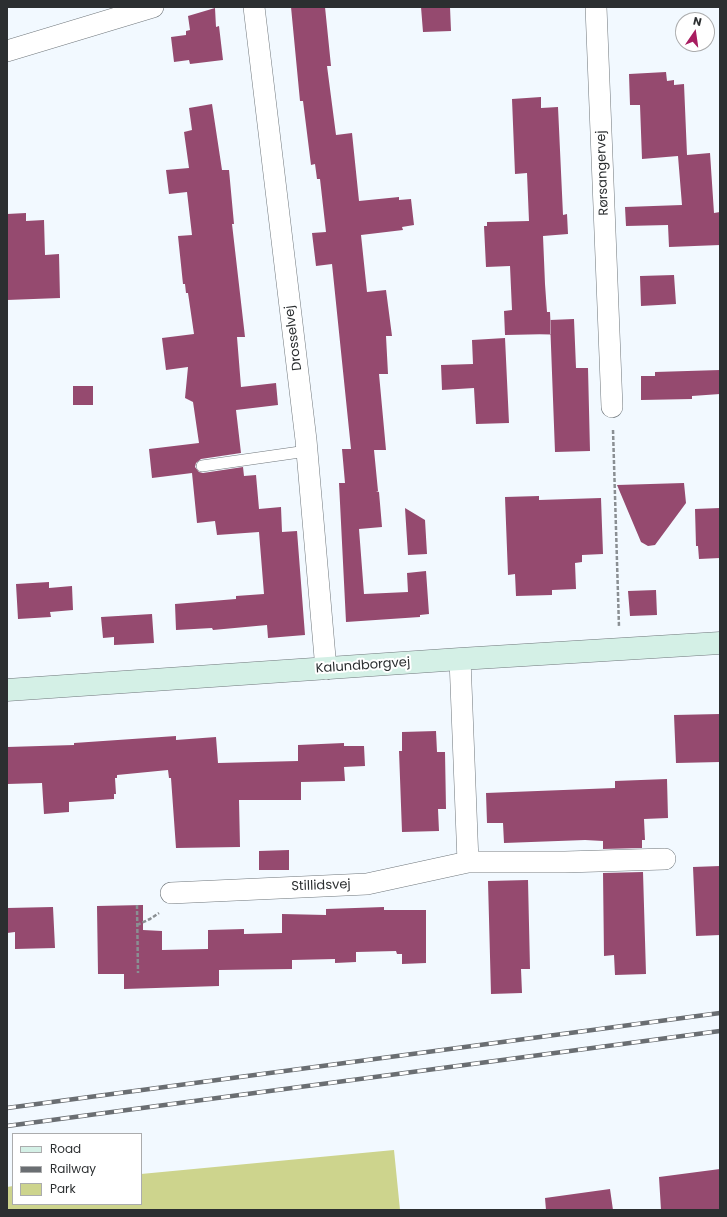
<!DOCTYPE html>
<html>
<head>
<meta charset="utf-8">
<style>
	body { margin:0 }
	#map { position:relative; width:727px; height:1217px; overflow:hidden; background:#f2f9ff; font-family:Poppins,sans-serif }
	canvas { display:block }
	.frame { position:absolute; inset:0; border:8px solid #2c2f31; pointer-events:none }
	.legend { position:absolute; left:12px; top:1133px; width:130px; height:72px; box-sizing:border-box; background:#fff; border:1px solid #abacad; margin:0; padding:5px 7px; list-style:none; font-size:12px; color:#2c2f31 }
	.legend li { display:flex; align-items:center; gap:8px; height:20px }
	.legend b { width:20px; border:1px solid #abacad }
	.north { position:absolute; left:675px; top:12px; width:40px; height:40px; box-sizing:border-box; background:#fff; border:1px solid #abacad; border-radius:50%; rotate:13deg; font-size:11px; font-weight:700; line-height:16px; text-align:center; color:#2c2f31 }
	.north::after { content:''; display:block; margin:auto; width:14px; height:18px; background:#a81d60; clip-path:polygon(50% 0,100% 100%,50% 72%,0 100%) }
</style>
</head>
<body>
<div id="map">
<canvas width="727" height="1217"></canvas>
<div class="frame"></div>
<ul class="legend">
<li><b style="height:5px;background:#d4f0e6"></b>Road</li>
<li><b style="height:5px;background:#6a6e72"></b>Railway</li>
<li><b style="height:11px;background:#cdd48d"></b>Park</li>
</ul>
<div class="north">N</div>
</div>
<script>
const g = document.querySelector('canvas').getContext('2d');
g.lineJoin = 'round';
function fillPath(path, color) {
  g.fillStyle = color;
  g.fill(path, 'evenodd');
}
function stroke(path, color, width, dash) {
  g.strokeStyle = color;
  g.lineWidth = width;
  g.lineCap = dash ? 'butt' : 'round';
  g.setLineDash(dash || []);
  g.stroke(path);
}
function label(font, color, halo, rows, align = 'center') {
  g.font = font + ' Poppins,sans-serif';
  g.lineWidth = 4;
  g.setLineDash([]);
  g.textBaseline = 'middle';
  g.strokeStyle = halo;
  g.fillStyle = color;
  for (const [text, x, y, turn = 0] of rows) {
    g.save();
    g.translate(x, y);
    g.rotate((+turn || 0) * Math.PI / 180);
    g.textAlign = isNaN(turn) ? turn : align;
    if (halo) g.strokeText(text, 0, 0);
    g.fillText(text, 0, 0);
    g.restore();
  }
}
fillPath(new Path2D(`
	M 394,1150 L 400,1210 L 7,1210 L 7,1187 L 13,1186 L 13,1204 L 141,1204 L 141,1174 Z`), '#cdd48d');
fillPath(new Path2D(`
	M 291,7 L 325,7 L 331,66 L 327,66 L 336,135 L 352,133 L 359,201 L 399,197 L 399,200 L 411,199 L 414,225 L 402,227 L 403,230 L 361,235 L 367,292 L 386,290 L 392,336 L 386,336 L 388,374 L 379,374 L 386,450 L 374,450 L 378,491 L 376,491 L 379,492 L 382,527 L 359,529 L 364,594 L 408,592 L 407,573 L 426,571 L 429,614 L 420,615 L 420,617 L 346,622 L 339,483 L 345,483 L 342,449 L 351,449 L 332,264 L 316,266 L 312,233 L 326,232 L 320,179 L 317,179 L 315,164 L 311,165 L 303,101 L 300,101 Z
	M 421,7 L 450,7 L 451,31 L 423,32 Z
	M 215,8 L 216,27 L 219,26 L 223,60 L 190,64 L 189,60 L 174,62 L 171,37 L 186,35 L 186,31 L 190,30 L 188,16 Z
	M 666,72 L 667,81 L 674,80 L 674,85 L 684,84 L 687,155 L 710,153 L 714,213 L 720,212 L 720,245 L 669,247 L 668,225 L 626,226 L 625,207 L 682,205 L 678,156 L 642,159 L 640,105 L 630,105 L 629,74 Z
	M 541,97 L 541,108 L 558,107 L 563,215 L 567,214 L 568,234 L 543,236 L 545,284 L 547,312 L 550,312 L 551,334 L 505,335 L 504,311 L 512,310 L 510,266 L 486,267 L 484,226 L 487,226 L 487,222 L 529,221 L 527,173 L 515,174 L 512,99 Z
	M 212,104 L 222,170 L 229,170 L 234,224 L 232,224 L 245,337 L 237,337 L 241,387 L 276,383 L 278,405 L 236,410 L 241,453 L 201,459 L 196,463 L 195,467 L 199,472 L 203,473 L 243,467 L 244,476 L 256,475 L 259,509 L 281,507 L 282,532 L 297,531 L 305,635 L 268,638 L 267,625 L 213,630 L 212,628 L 176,630 L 175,604 L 236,599 L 236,596 L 264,594 L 259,532 L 217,535 L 215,521 L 197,523 L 192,473 L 152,478 L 149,449 L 199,443 L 193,402 L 185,398 L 188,367 L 166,370 L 162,338 L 194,334 L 188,293 L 186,293 L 185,284 L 183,284 L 178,236 L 192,235 L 187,192 L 169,194 L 166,170 L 189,168 L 184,132 L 192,130 L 189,108 Z
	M 26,213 L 26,221 L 44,220 L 45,255 L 59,254 L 60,298 L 7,300 L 7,214 Z
	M 674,275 L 676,304 L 641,306 L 640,276 Z
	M 574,319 L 576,368 L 588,368 L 590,451 L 555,452 L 550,320 Z
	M 505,338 L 509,423 L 476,424 L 474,388 L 442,390 L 441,365 L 473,364 L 472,340 Z
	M 720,370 L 720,394 L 692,396 L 692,399 L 641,400 L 641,376 L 655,376 L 655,372 Z
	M 73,386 L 93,386 L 93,405 L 73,405 Z
	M 684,483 L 686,503 L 655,545 L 648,546 L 641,542 L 617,485 Z
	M 539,496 L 539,500 L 601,498 L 603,554 L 582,555 L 582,562 L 575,563 L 576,589 L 552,590 L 552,595 L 516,596 L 515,574 L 508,575 L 505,497 Z
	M 405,508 L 425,520 L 427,554 L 408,555 Z
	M 720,508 L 720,558 L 699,559 L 698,546 L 696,546 L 695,509 Z
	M 49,582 L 49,588 L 72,586 L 73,610 L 50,612 L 51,617 L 18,619 L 16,584 Z
	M 656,590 L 657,615 L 630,616 L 628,591 Z
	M 152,614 L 154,643 L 114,645 L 114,637 L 103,638 L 101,617 Z
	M 720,714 L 720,762 L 676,763 L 674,715 Z
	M 436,731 L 437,752 L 445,752 L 446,809 L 438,809 L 439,831 L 402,832 L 399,751 L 402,751 L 402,732 Z
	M 176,736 L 176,740 L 216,737 L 218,763 L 298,761 L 298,745 L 344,743 L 344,746 L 364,746 L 365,766 L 344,767 L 345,781 L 301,782 L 301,800 L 239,800 L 240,847 L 176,848 L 171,778 L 169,778 L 168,770 L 117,775 L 117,778 L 115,778 L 116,794 L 114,794 L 114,799 L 69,802 L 69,812 L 44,814 L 42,783 L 7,784 L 7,747 L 74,745 L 74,743 Z
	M 667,779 L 668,818 L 644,819 L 645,840 L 642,840 L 642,848 L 603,849 L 603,841 L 585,840 L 504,843 L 503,823 L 487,823 L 486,793 L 615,788 L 615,781 Z
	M 289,850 L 289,870 L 259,870 L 259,851 Z
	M 720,866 L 720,935 L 696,936 L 693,867 Z
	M 643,872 L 646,974 L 615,975 L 614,955 L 604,956 L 603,873 Z
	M 528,880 L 530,969 L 521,969 L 522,993 L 491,994 L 488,881 Z
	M 143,905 L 143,930 L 162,931 L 162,950 L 208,949 L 208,930 L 244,929 L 244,934 L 282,933 L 282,914 L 326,915 L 326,909 L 384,907 L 384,910 L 426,910 L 426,963 L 402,964 L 402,954 L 397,954 L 396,951 L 356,952 L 356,962 L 335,963 L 335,959 L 292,960 L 292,969 L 219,970 L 219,986 L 124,989 L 124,974 L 98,974 L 97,906 Z
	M 53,907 L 55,948 L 15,949 L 15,932 L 7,933 L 7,908 Z
	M 720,1169 L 720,1210 L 661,1210 L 659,1177 Z
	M 610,1189 L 613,1210 L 546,1210 L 545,1198 Z`), '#954a6f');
const lane = new Path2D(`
	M 202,466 L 307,451`);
const street = new Path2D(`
	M 254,7 L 306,440 L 326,669
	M 596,7 L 612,407
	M 7,51 L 153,7
	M 460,659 L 468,862
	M 171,893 L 367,884 L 468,862 L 565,862 L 665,859`);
const secondary = new Path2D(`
	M 7,690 L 460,659 L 720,643`);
stroke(lane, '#70777c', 12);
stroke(street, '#70777c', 22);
stroke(secondary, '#70777c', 23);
stroke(new Path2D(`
	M 613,430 L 619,627
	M 137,905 L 138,973
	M 137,925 L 150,919 L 159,913`), '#8a8f93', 2.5, [4, 2]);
stroke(lane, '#fff', 11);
stroke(street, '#fff', 21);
stroke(secondary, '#d4f0e6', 22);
const rail = new Path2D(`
	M 7,1108 L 720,1013
	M 7,1126 L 720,1031`);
stroke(rail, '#6a6e72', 4.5);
stroke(rail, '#fff', 3, [9]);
label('13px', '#2c2f31', '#fff', [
	["Rørsangervej",603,173,-92],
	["Drosselvej",294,338,-97],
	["Kalundborgvej",363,666,-4],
	["Stillidsvej",321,886,-2]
]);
</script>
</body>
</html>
